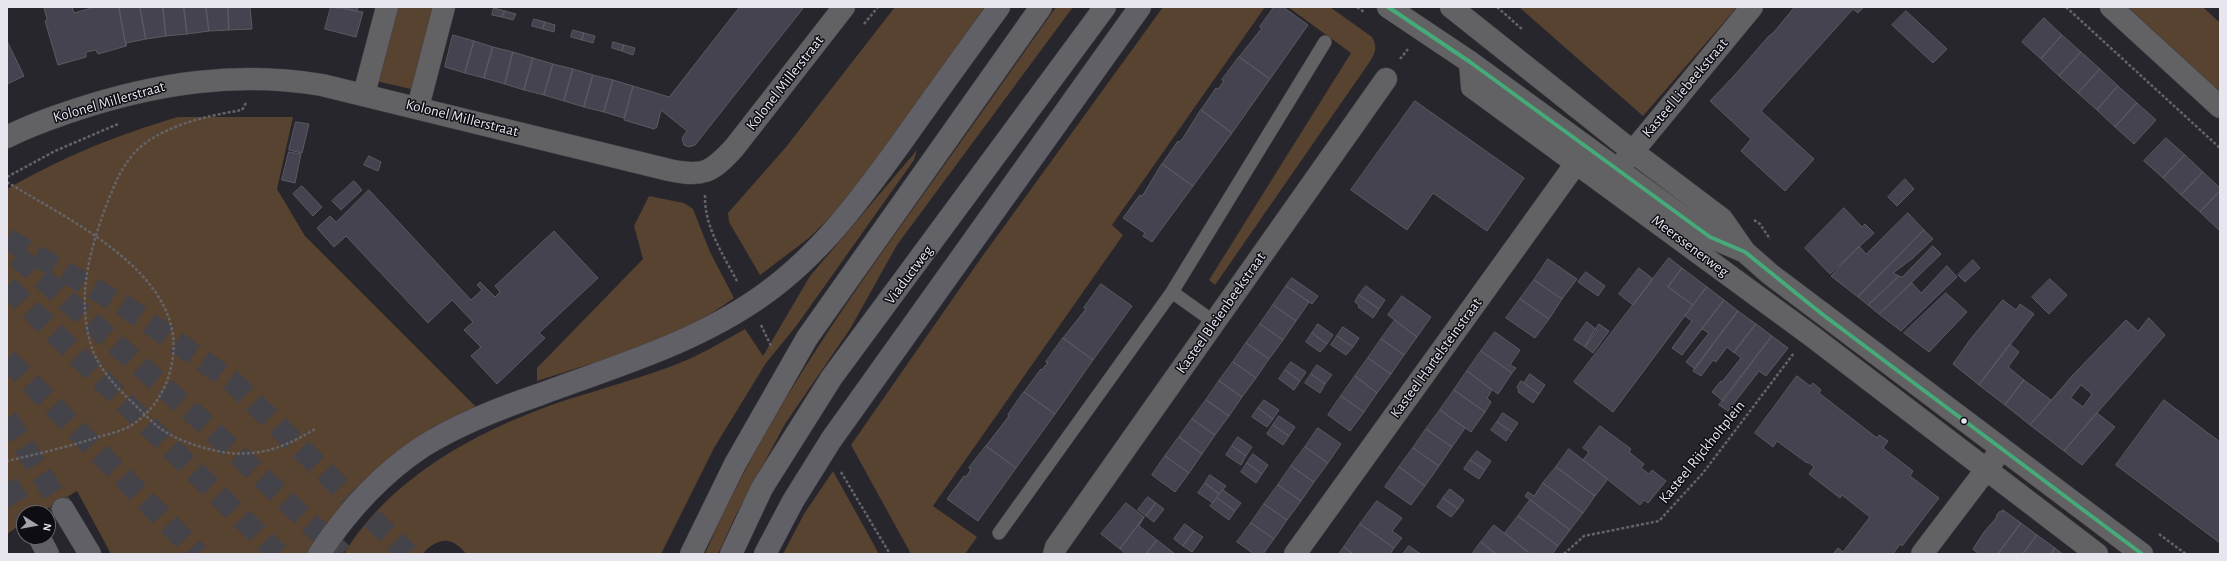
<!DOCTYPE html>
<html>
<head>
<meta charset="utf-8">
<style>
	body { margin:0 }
	#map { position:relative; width:2227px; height:561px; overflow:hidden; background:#27262d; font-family:"Alegreya Sans",sans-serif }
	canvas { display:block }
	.frame { position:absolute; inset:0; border:8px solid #e7e6ef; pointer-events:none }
	.north { position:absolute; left:16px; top:505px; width:40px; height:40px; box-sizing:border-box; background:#0e0d13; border:1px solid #65646b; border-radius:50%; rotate:101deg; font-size:11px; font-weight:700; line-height:16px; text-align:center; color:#e7e6ef }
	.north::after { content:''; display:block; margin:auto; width:14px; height:18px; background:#a4a3ab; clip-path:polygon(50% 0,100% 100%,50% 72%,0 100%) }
</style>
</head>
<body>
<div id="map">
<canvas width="2227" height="561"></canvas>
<div class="frame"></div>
<div class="north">N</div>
</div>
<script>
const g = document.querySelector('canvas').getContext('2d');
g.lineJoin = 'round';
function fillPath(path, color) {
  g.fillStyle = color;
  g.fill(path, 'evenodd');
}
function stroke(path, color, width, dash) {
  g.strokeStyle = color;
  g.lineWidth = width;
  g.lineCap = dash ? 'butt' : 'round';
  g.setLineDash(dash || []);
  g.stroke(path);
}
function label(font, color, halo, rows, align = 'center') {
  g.font = font + ' "Alegreya Sans",sans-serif';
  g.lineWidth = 3;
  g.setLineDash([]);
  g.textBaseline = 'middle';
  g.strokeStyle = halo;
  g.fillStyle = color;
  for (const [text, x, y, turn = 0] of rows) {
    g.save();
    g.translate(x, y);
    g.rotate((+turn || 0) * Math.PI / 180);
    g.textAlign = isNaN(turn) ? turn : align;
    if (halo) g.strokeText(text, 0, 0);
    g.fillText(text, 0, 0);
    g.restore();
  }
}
fillPath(new Path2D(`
	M 391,7 L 437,7 L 415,90 L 372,80 Z
	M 895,7 L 985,7 L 874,165 L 839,208 L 809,238 L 760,275 L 729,222 L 728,213 L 786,147 Z
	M 1056,7 L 1073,7 L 897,245 L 850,329 L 785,424 L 734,519 L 718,554 L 705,554 C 760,426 839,312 920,199 C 966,135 1011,71 1056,7 Z
	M 1163,7 L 1265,7 L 1112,225 L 1123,235 L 933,506 L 977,537 L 965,554 L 911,554 L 851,445 L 979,261 Z
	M 1288,7 L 1330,7 L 1372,37 C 1377,46 1376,51 1371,60 L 1215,285 L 1209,280 L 1351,53 Z
	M 1519,7 L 1737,7 L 1643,116 Z
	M 2128,7 L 2203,7 L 2220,23 L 2220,92 Z
	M 178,117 L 293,117 L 277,189 L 305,236 L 480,411 L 362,485 L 326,524 L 307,554 L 111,554 L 77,491 L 40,513 L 24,513 L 24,522 L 7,534 L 7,189 C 65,156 114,136 178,117 Z
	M 917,150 L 914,160 L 797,325 L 766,363 L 714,448 L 661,554 L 466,554 C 451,535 438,538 422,554 L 344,554 C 391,476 482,428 566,400 C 601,389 637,379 672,366 C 697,357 722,342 745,329 L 763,356 L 810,276 Z
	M 649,196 L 684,203 L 693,209 L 710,252 L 734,298 C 676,341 604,359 537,381 L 537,368 L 643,259 L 634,226 Z
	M 833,471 L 879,554 L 783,554 L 804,514 Z`), '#584230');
const building = new Path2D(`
	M 44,7 L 72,7 L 74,13 L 95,7 L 119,7 L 126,46 L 98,54 L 96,50 L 86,52 L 86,57 L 58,65 L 45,21 L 47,20 Z
	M 119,7 L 140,7 L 146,39 L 126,43 L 126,46 Z
	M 140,7 L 163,7 L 166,36 L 146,39 Z
	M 163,7 L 184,7 L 187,34 L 166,36 Z
	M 184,7 L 206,7 L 209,31 L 187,34 Z
	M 206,7 L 228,7 L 229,30 L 209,31 Z
	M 228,7 L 250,7 L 252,29 L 229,30 Z
	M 331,7 L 363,12 L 356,37 L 325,29 Z
	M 341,7 L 358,7 L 357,11 Z
	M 740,7 L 804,7 L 695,145 L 689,147 L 684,145 L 682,138 L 687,131 L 661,110 L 657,127 L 654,129 L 624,120 L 633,86 L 669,97 Z
	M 1274,7 L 1283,7 L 1308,25 L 1270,79 L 1239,57 L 1262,28 L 1260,27 Z
	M 1797,7 L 1864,7 L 1858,13 L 1853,9 L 1761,111 L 1814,159 L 1785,191 L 1741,151 L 1751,139 L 1710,101 L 1734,76 L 1768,37 L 1774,32 L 1793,9 Z
	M 494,8 L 505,11 L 502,17 L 492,15 Z
	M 505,11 L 516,14 L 513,20 L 502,17 Z
	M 1906,11 L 1947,49 L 1933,63 L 1892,25 Z
	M 2044,18 L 2062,35 L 2041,59 L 2022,42 Z
	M 534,19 L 545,22 L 543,29 L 532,26 Z
	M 545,22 L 555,25 L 554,32 L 543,29 Z
	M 573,30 L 584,33 L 582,40 L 571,37 Z
	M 584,33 L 595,36 L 593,43 L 582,40 Z
	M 453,35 L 474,41 L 465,73 L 445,67 Z
	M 2062,35 L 2081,52 L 2059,76 L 2041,59 Z
	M 7,41 L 24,76 L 7,84 Z
	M 474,41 L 493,47 L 484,78 L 465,73 Z
	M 613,42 L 624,45 L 622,51 L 612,48 Z
	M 624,45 L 635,48 L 633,55 L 622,51 Z
	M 493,47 L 513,52 L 505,84 L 484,78 Z
	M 513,52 L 533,58 L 524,90 L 505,84 Z
	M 2081,52 L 2100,69 L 2078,93 L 2059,76 Z
	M 1239,57 L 1270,79 L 1232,133 L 1201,110 L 1216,88 L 1218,89 L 1224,81 L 1222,80 Z
	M 533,58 L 553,64 L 544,95 L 524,90 Z
	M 553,64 L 573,69 L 564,101 L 544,95 Z
	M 573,69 L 593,75 L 584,107 L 564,101 Z
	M 2100,69 L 2118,86 L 2097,110 L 2078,93 Z
	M 593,75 L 613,80 L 604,112 L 584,107 Z
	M 613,80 L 633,86 L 624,118 L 604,112 Z
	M 2118,86 L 2137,103 L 2115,127 L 2097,110 Z
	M 1415,101 L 1524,178 L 1487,231 L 1433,193 L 1407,230 L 1351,190 Z
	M 2137,103 L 2156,120 L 2134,144 L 2115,127 Z
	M 1201,110 L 1232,133 L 1193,186 L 1162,164 L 1178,141 L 1180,142 L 1183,138 Z
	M 296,122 L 309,124 L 302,153 L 289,150 Z
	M 2166,138 L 2185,155 L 2163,178 L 2144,161 Z
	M 289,152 L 301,154 L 295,183 L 282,180 Z
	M 2185,155 L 2203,172 L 2181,195 L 2163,178 Z
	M 369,156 L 381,162 L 378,171 L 364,165 Z
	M 1162,164 L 1193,186 L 1152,242 L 1143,236 L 1145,233 L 1123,218 L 1140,195 L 1142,196 Z
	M 2203,172 L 2220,188 L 2220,191 L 2200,212 L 2181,195 Z
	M 1905,179 L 1914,189 L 1897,206 L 1888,197 Z
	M 354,181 L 362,190 L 341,210 L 332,201 Z
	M 302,186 L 322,207 L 313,216 L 293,194 Z
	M 369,190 L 471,300 L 482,290 L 477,285 L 480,282 L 495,297 L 500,292 L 495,286 L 554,231 L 598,278 L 539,333 L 545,338 L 497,384 L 471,356 L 481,347 L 464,330 L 473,322 L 452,300 L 428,323 L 346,236 L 334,247 L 317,228 L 330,216 L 336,222 Z
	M 2220,191 L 2220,229 L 2219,230 L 2200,212 Z
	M 1844,208 L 1862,227 L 1865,224 L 1874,233 L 1830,274 L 1805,248 Z
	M 1908,213 L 1924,230 L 1858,297 L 1831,276 L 1859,246 L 1866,254 Z
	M 1924,230 L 1933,239 L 1913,258 L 1893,273 L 1899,276 L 1868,305 L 1858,297 Z
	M 1933,246 L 1941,254 L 1879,314 L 1868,305 L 1899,276 L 1902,277 Z
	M 1669,258 L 1682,268 L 1668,287 L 1693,305 L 1613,412 L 1574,382 Z
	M 1548,259 L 1577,279 L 1562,299 L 1534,280 Z
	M 1973,260 L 1980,268 L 1965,282 L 1958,275 Z
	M 1947,266 L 1957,277 L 1901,331 L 1879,314 L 1912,283 L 1921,293 Z
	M 1639,268 L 1653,279 L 1633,305 L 1619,294 Z
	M 1682,268 L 1707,287 L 1693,305 L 1668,287 Z
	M 1586,272 L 1605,286 L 1598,296 L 1578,282 Z
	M 1292,278 L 1318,296 L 1312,304 L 1286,286 Z
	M 2050,279 L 2067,295 L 2049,314 L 2032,297 Z
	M 1534,280 L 1562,299 L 1549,319 L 1520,299 Z
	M 1101,284 L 1132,306 L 1093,360 L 1063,338 L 1086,309 L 1084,308 Z
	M 1286,286 L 1309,302 L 1296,321 L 1273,305 Z
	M 1366,286 L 1385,300 L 1379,309 L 1359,295 Z
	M 1707,287 L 1724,300 L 1682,355 L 1672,348 L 1692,321 L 1685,316 Z
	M 1946,293 L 1967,312 L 1929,352 L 1904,333 Z
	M 1359,295 L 1379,309 L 1373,318 L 1358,307 L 1359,305 L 1355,302 Z
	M 1402,296 L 1431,317 L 1417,337 L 1388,315 Z
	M 1520,299 L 1549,319 L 1535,338 L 1506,318 Z
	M 1724,300 L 1738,311 L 1695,369 L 1686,362 L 1709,333 L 1702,329 Z
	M 2003,300 L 2016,310 L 2020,304 L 2034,314 L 1979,385 L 1953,364 L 1970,340 Z
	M 1273,305 L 1296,321 L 1283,340 L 1260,324 Z
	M 1738,311 L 1756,324 L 1734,353 L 1727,347 L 1716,362 L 1713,360 L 1701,376 L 1693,371 Z
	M 2149,318 L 2165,335 L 2064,451 L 2030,425 L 2072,376 L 2126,320 L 2138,331 ZM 2081,385 L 2092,394 L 2083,407 L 2071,398 Z
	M 1395,320 L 1417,337 L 1404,355 L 1381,339 Z
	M 1587,322 L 1597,330 L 1585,347 L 1574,340 Z
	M 1260,324 L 1283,340 L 1269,359 L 1246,343 Z
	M 1318,324 L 1333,335 L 1327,344 L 1312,333 Z
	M 1599,324 L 1609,331 L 1593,353 L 1585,347 Z
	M 1756,324 L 1772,336 L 1723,401 L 1712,392 L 1721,381 L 1722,382 L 1741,358 L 1734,352 Z
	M 1343,327 L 1359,338 L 1353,347 L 1337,336 Z
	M 1495,332 L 1520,350 L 1510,365 L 1516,368 L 1512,373 L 1481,351 Z
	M 1312,333 L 1327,344 L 1320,352 L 1306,342 Z
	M 1337,336 L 1353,347 L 1346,355 L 1331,345 Z
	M 1772,336 L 1788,348 L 1766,376 L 1759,371 L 1728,411 L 1719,405 Z
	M 1063,338 L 1093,360 L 1055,414 L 1024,392 L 1041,369 L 1042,370 L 1045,366 L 1048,363 L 1046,362 Z
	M 1381,339 L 1404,355 L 1391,374 L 1368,358 Z
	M 1246,343 L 1269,359 L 1256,378 L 1233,362 Z
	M 2010,344 L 2019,352 L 2008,367 L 2024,380 L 2005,405 L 1979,385 Z
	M 1481,351 L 1512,373 L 1498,394 L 1467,371 Z
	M 1368,358 L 1391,374 L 1377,393 L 1355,376 Z
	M 1233,362 L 1256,378 L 1242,397 L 1219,381 Z
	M 1291,362 L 1306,372 L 1300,381 L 1285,370 Z
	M 1317,365 L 1332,375 L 1325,384 L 1311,374 Z
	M 1285,370 L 1300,381 L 1294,390 L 1279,379 Z
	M 1467,371 L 1492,390 L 1487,398 L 1491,402 L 1485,412 L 1454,390 Z
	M 1311,374 L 1325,384 L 1320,393 L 1305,383 Z
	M 1530,374 L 1545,385 L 1539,394 L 1524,383 Z
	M 1355,376 L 1377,393 L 1364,412 L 1341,396 Z
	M 1797,376 L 1810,386 L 1813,383 L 1821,390 L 1819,393 L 1877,438 L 1879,435 L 1888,441 L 1883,448 L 1913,471 L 1910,476 L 1939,498 L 1902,546 L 1900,544 L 1893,554 L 1833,554 L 1838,548 L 1843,552 L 1870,517 L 1842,495 L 1840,498 L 1809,474 L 1814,467 L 1808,462 L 1807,463 L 1777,441 L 1773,447 L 1755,433 Z
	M 2024,380 L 2051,400 L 2030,425 L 2005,405 Z
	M 1219,381 L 1242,397 L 1229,416 L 1206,400 Z
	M 1521,381 L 1539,394 L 1533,403 L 1518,392 L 1519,390 L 1517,388 Z
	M 1454,390 L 1485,412 L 1471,432 L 1440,410 Z
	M 1024,392 L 1055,414 L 1016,468 L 986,446 L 1009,416 L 1008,415 Z
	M 1341,396 L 1364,412 L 1350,431 L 1328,415 Z
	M 1206,400 L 1229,416 L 1215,435 L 1192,419 Z
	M 1264,400 L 1279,410 L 1273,419 L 1258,408 Z
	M 2164,400 L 2220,442 L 2220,543 L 2116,465 Z
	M 1258,408 L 1273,419 L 1267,427 L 1252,417 Z
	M 1440,410 L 1465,428 L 1452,447 L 1426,429 Z
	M 1503,413 L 1518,423 L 1512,432 L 1497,422 Z
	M 2097,413 L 2115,427 L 2082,465 L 2064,451 Z
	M 1279,416 L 1295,427 L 1289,436 L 1273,425 Z
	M 1192,419 L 1215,435 L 1202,454 L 1179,437 Z
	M 1497,422 L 1512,432 L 1506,441 L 1491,430 Z
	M 1273,425 L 1289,436 L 1283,445 L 1267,434 Z
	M 1600,426 L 1631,449 L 1629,452 L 1644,464 L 1641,468 L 1649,474 L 1652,470 L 1666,481 L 1648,503 L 1644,500 L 1640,505 L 1583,460 L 1589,452 L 1583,448 Z
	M 1318,428 L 1341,444 L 1328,463 L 1305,447 Z
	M 1426,429 L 1452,447 L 1439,466 L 1413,448 Z
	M 1179,437 L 1202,454 L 1189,473 L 1165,456 Z
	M 1238,437 L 1252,447 L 1246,456 L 1232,446 Z
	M 986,446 L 1016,468 L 978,521 L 947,499 L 964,476 L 966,477 L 968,474 L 971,469 L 969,468 Z
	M 1232,446 L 1246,456 L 1241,465 L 1226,455 Z
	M 1305,447 L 1328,463 L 1314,482 L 1291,466 Z
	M 1413,448 L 1439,466 L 1425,486 L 1399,467 Z
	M 1569,449 L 1608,479 L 1595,496 L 1556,467 Z
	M 1477,451 L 1491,461 L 1485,470 L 1470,460 Z
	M 1253,454 L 1268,465 L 1262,474 L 1247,463 Z
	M 1165,456 L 1189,473 L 1175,492 L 1152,475 Z
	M 1470,460 L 1485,470 L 1479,479 L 1464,469 Z
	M 1247,463 L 1262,474 L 1256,483 L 1241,472 Z
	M 1291,466 L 1314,482 L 1301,501 L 1278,485 Z
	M 1399,467 L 1425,486 L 1411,505 L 1385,487 Z
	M 1556,467 L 1595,496 L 1583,513 L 1543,483 Z
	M 1210,475 L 1226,486 L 1219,494 L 1205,483 Z
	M 1205,483 L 1219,494 L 1213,503 L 1198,493 Z
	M 1543,483 L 1583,513 L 1570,530 L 1525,496 L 1528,492 L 1534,496 Z
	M 1278,485 L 1301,501 L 1287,520 L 1264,504 Z
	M 1450,489 L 1464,500 L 1458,509 L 1443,498 Z
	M 1223,490 L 1241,503 L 1235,511 L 1217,498 Z
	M 1148,497 L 1156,503 L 1146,516 L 1138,510 Z
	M 1217,498 L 1235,511 L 1229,520 L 1210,506 Z
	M 1443,498 L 1458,509 L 1451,517 L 1437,507 Z
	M 1530,500 L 1570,530 L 1558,546 L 1518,516 Z
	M 1377,501 L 1402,518 L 1392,531 L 1402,538 L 1394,548 L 1360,524 Z
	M 1126,503 L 1144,517 L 1120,549 L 1101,534 Z
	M 1156,503 L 1164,509 L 1154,522 L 1146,516 Z
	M 1264,504 L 1287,520 L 1274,539 L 1251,523 Z
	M 2003,510 L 2021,523 L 1998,554 L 1979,554 L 1973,549 L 1984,532 L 1997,517 L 1996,516 L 2000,511 L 2002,512 Z
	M 1518,516 L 1558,546 L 1552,554 L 1530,554 L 1505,533 Z
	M 1144,517 L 1139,526 L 1157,540 L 1146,554 L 1126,554 L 1120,549 Z
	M 1251,523 L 1274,539 L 1263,554 L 1254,554 L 1237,542 Z
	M 2021,523 L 2037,535 L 2023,554 L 1998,554 Z
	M 1185,524 L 1194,531 L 1183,546 L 1174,539 Z
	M 1360,524 L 1394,548 L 1390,554 L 1353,554 L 1344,547 Z
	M 1494,525 L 1527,551 L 1525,554 L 1496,554 L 1481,542 Z
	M 1194,531 L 1203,537 L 1192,552 L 1183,546 Z
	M 2037,535 L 2055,548 L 2051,554 L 2023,554 Z
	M 1157,540 L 1175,554 L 1146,554 Z
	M 1481,542 L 1496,554 L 1472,554 Z
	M 1409,546 L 1416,551 L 1421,554 L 1403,554 Z
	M 1344,547 L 1353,554 L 1339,554 Z
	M 2055,548 L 2060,552 L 2063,554 L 2051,554 Z`);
fillPath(building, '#464350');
stroke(building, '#5b5a60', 1);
stroke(new Path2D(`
	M 7,239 L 129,309 L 233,382 L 408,554
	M 17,256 L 203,422 L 342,554
	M 7,418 L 63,509
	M 7,483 L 25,513`), '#44434a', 22, [22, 11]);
stroke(new Path2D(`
	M 7,286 L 278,554
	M 7,359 L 198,554`), '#44434a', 22, [22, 11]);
const service = new Path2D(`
	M 1172,292 L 1214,322
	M 999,533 L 1172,292 L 1325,42`);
const minor = new Path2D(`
	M 2111,7 L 2220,107
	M 1470,62 L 1472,87 L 1809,334 L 2097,554
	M 364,94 L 387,7
	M 418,107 L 444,7
	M 7,137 C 30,125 54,117 78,109 C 158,83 238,71 322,85 L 669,170 C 703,177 711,173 734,148 L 844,7
	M 1620,167 L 1752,7
	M 1054,554 L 1056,547 L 1386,79
	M 1295,554 L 1577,162
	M 1922,554 L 1995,458`);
const tertiary = new Path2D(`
	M 1388,7 L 1470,62 L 1710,237 L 1745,252
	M 1451,7 L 1632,151 L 1722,219 L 1745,252 L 1770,274 L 2142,554`);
const primary = new Path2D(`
	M 691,554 L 735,464 L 807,338 L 1041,7
	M 731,554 L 762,488 L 832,377 L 1105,7`);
const trunk = new Path2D(`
	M 63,509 L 90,554
	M 39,537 L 48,554
	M 319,554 C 346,513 380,475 422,447 C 458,424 500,408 541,394 C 616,366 696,343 763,295 C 822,253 862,197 904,139 C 935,95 967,51 999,7
	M 765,554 L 793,501 L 831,440 L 1140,7`);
stroke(service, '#434247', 14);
stroke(minor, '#434247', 23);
stroke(tertiary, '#434247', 23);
stroke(primary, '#434247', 23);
stroke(trunk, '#434247', 23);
stroke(new Path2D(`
	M 1357,7 L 1364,12
	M 1497,7 L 1523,30
	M 2066,7 L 2220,148
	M 864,24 L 878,7
	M 1400,59 L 1408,49
	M 246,103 L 242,110 C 207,116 163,125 136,151 C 121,167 114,186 106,206 C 89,252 76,300 92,348 C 99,369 117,388 133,403 C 141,411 149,419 157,426 C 167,434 180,440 192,444 C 240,461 273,455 315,429
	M 7,177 L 55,151 L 118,124
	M 7,182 C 70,221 193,277 171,367 C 166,391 153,411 132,425 C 122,431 109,434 98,437 C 68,447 37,454 7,461
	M 705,195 C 704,227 724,256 738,283
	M 1754,220 L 1760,224 L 1770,239
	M 761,325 L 772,348
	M 841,472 L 890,554
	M 2159,534 L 2186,554
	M 1564,554 L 1584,536 L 1659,521 L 1703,473 L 1794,353`), '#646468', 2.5, [3, 2]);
stroke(service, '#626164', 13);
stroke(minor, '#626164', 22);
stroke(tertiary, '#626164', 22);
stroke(primary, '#626267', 22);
stroke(trunk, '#606066', 22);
stroke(new Path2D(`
	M 1388,7 L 1470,62 L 1710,237 L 1745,252 L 1822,314 L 2142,554`), '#45ab78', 4);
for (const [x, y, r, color] of [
	[1964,421,3.5,"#e7e6ef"]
]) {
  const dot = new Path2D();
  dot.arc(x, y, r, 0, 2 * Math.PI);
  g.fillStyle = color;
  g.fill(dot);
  stroke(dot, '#0e0d13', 1.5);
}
label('15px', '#e7e6ef', '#0e0d13', [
	["Kolonel Millerstraat",785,83,-52],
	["Kasteel Liebeekstraat",1685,88,-50],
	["Kolonel Millerstraat",109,102,-16],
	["Kolonel Millerstraat",462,118,14],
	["Meerssenerweg",1690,246,37],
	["Viaductweg",909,275,-53],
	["Kasteel Bleienbeekstraat",1221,313,-55],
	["Kasteel Hartelsteinstraat",1436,358,-54],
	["Kasteel Rijckholtplein",1702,452,-51]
]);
</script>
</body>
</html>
